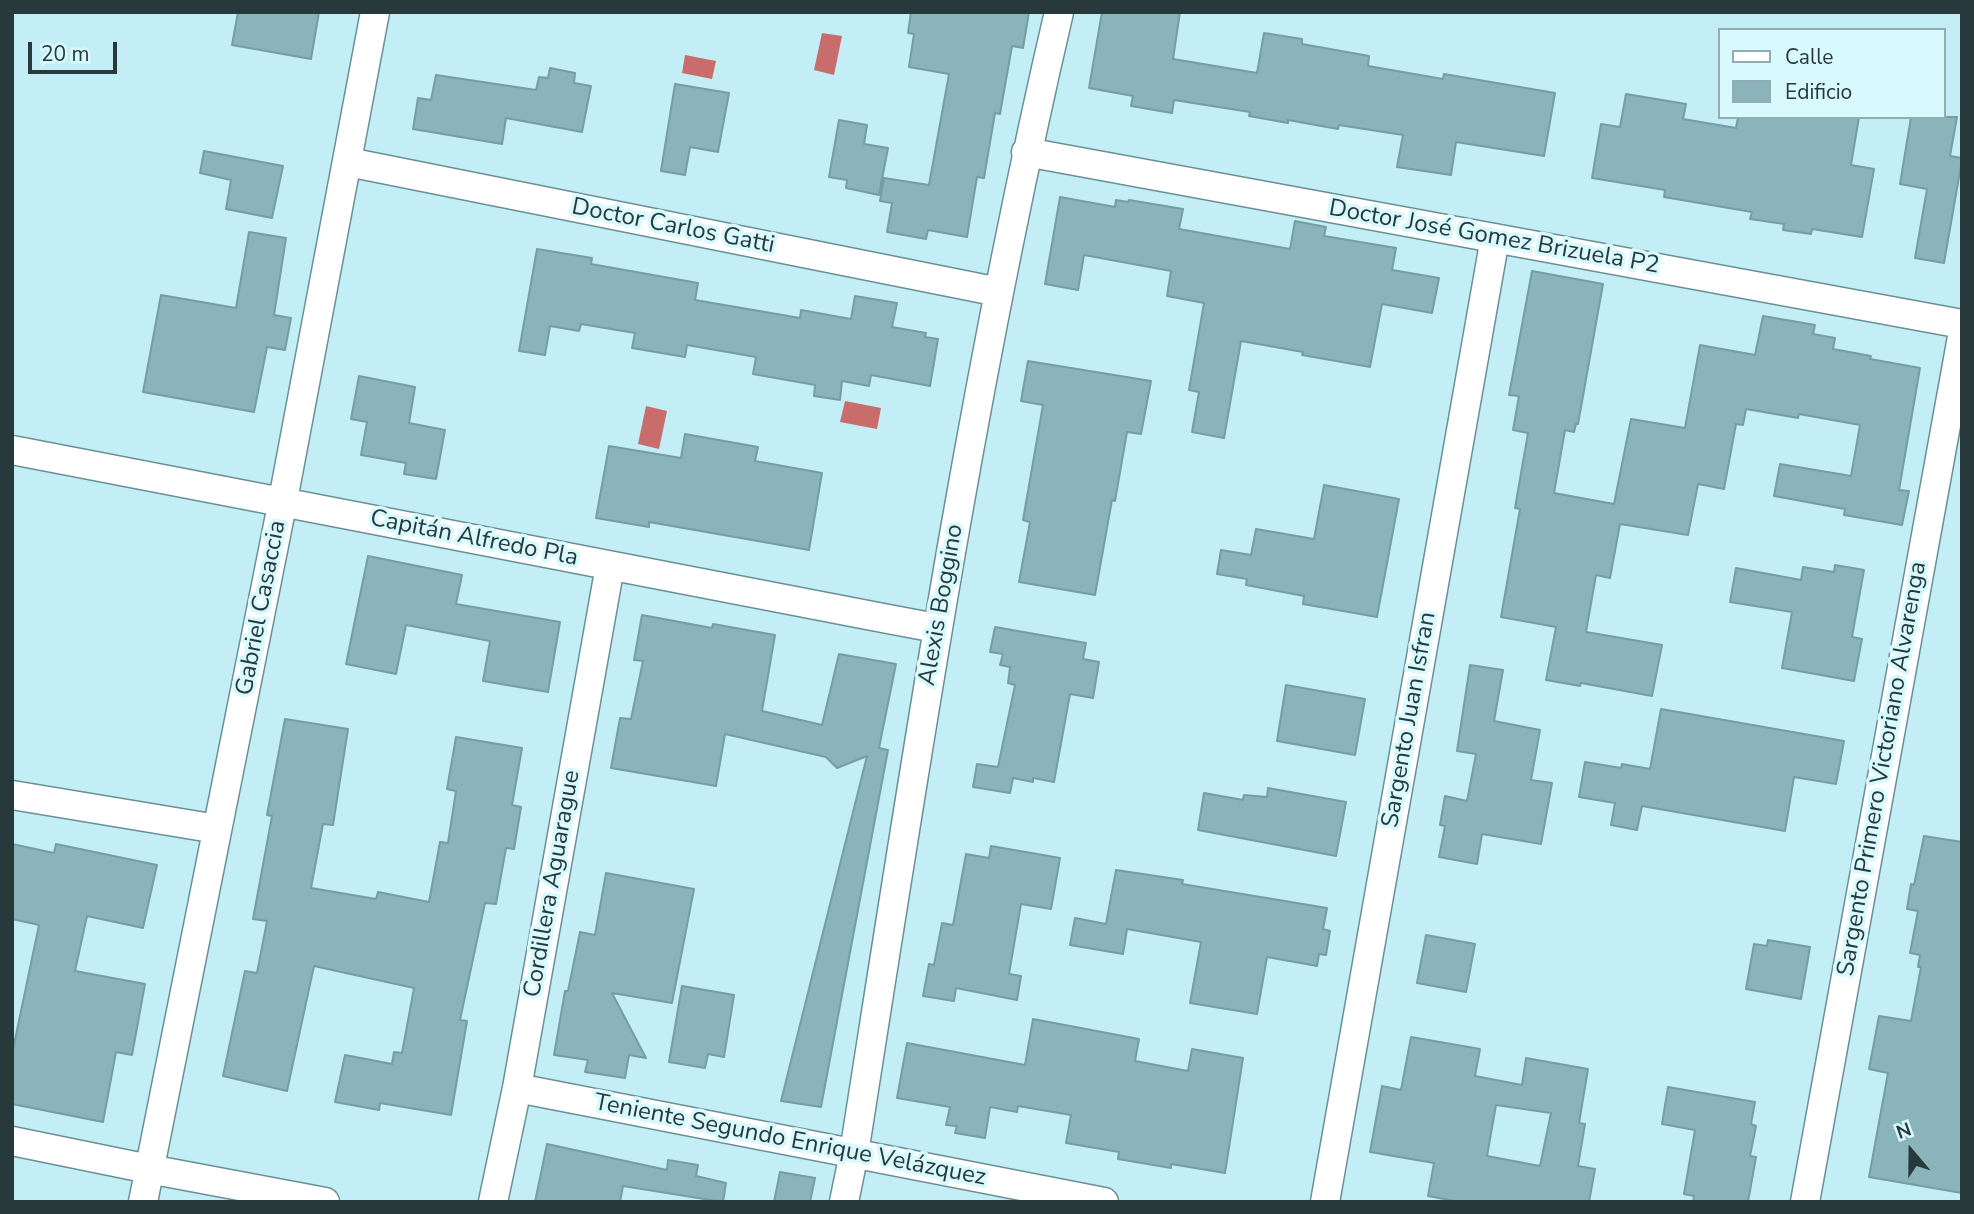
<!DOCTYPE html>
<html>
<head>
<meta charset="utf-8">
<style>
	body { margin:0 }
	#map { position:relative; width:1974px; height:1214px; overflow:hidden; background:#c4eef5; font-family:"Nunito Sans",sans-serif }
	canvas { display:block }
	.frame { position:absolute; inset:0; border:14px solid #28393c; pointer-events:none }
	.legend { position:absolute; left:1718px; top:28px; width:228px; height:91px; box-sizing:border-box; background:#d8faff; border:2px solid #92adb1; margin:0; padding:9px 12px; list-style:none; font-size:21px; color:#28393c }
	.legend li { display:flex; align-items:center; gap:14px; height:35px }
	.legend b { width:35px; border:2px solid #92adb1 }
	.north { position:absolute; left:1876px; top:1116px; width:70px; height:70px; -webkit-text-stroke:5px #d8faff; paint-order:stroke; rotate:340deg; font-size:19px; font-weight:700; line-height:28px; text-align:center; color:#28393c }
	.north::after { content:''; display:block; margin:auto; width:24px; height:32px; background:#28393c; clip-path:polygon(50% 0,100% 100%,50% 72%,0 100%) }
	.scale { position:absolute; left:28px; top:42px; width:89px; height:32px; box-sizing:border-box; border:4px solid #28393c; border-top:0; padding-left:9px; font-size:21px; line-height:24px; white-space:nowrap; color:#28393c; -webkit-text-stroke:5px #d8faff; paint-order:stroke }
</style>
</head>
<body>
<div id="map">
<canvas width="1974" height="1214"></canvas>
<div class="frame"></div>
<ul class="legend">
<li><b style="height:9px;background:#fff"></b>Calle</li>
<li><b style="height:19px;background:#8bb3ba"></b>Edificio</li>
</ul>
<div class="north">N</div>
<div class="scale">20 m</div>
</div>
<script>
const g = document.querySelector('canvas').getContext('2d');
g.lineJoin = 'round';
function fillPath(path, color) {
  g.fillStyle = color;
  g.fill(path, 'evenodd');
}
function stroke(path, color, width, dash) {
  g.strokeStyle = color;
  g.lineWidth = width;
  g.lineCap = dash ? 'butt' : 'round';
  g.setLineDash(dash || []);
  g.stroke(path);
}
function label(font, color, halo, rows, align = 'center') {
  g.font = font + ' "Nunito Sans",sans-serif';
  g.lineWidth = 7;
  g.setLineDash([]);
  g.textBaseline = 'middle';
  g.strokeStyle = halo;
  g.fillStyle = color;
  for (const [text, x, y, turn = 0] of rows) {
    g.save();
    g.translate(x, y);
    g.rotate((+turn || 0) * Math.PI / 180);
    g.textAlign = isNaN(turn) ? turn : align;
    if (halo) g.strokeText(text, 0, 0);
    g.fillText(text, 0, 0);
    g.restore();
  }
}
fillPath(new Path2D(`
	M 822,33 L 842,36 L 834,75 L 814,70 Z
	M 685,55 L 716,61 L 712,79 L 682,73 Z
	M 845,401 L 881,408 L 877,429 L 840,422 Z
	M 646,406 L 667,411 L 659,449 L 638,444 Z`), '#c86d6b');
const building = new Path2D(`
	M 238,12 L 319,12 L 311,59 L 232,45 Z
	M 911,12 L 1029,12 L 1023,48 L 1012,46 L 1000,114 L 995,113 L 984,178 L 977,177 L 967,237 L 928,230 L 926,239 L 887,232 L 892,203 L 880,201 L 884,178 L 929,185 L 949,74 L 909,67 L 914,34 L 908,33 Z
	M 1102,12 L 1180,12 L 1173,59 L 1257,73 L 1264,33 L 1302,39 L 1302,44 L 1369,56 L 1368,66 L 1443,79 L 1444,74 L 1555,93 L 1544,156 L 1456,142 L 1451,175 L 1397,167 L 1403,135 L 1339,125 L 1338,129 L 1288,120 L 1288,123 L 1249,116 L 1250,112 L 1174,100 L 1172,113 L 1131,106 L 1133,96 L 1089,88 Z
	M 550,68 L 575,73 L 574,83 L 591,86 L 582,132 L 506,118 L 502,144 L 413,129 L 418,98 L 431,100 L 436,75 L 536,90 L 539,77 L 548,78 Z
	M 675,84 L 729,93 L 718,152 L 690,147 L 685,175 L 661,171 Z
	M 1626,94 L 1686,104 L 1683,119 L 1736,128 L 1738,117 L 1859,117 L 1851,165 L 1874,169 L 1862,237 L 1812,229 L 1811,234 L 1783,230 L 1784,224 L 1750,219 L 1752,212 L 1664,197 L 1665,190 L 1592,178 L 1601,124 L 1620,127 Z
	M 1911,117 L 1957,117 L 1950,156 L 1962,158 L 1962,160 L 1944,263 L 1915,258 L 1927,189 L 1900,184 Z
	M 839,120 L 867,125 L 864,144 L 888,148 L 879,195 L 846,188 L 847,180 L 829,177 Z
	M 204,151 L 283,166 L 272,218 L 226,209 L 231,180 L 200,173 Z
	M 1060,197 L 1115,207 L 1116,200 L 1128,202 L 1129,200 L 1183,209 L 1179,229 L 1290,249 L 1295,221 L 1326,227 L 1324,236 L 1396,248 L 1392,270 L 1439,278 L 1432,313 L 1382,304 L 1370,367 L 1302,355 L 1303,352 L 1241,341 L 1224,438 L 1192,432 L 1199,392 L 1189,390 L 1204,303 L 1167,296 L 1171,271 L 1084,255 L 1078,290 L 1045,284 Z
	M 249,232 L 286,238 L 274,315 L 291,318 L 285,350 L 267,347 L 254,412 L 143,392 L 161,295 L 236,308 Z
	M 537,249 L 592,258 L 591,264 L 698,283 L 695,300 L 800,318 L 801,310 L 851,319 L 855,296 L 897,303 L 892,327 L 926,333 L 925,337 L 938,339 L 930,386 L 871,375 L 869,386 L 842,381 L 840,400 L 814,396 L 815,385 L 753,374 L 756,357 L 687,345 L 685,357 L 632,348 L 635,333 L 581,324 L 579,331 L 550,326 L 545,355 L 519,351 Z
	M 1532,271 L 1603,284 L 1578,424 L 1576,424 L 1574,432 L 1565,430 L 1554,493 L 1614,504 L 1631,419 L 1685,428 L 1700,345 L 1755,355 L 1763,316 L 1815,325 L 1813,334 L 1835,338 L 1833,349 L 1871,356 L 1870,359 L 1920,368 L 1899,490 L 1909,491 L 1902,525 L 1844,515 L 1845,509 L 1774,496 L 1780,464 L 1851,476 L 1860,425 L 1799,414 L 1798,418 L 1746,409 L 1743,425 L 1736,424 L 1724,489 L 1698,484 L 1688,535 L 1620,524 L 1610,578 L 1596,575 L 1586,632 L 1662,645 L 1652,696 L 1581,683 L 1580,686 L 1546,680 L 1556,627 L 1501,617 L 1520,509 L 1515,508 L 1528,433 L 1513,430 L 1519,396 L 1509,395 Z
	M 1028,361 L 1151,381 L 1141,434 L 1127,432 L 1115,501 L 1112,500 L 1095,595 L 1019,582 L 1030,522 L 1023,520 L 1043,405 L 1021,401 Z
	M 359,376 L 415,387 L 409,423 L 445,430 L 436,479 L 404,474 L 406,463 L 361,455 L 367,422 L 351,419 Z
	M 685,434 L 758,447 L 755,461 L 822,473 L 809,550 L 649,522 L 649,527 L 596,518 L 609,446 L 681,458 Z
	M 1324,485 L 1399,499 L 1377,617 L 1303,604 L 1304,596 L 1246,585 L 1247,579 L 1217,574 L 1221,550 L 1251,555 L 1256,529 L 1314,539 Z
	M 368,556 L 462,575 L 456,604 L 560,622 L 548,692 L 483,681 L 490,641 L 406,625 L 396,674 L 346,664 Z
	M 1835,565 L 1864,570 L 1852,637 L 1862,639 L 1854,681 L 1782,668 L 1792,612 L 1730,602 L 1736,568 L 1801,580 L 1803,567 L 1834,572 Z
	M 642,615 L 712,628 L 713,624 L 775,635 L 762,711 L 822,725 L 839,654 L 896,664 L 879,748 L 888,750 L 821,1107 L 781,1101 L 867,756 L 837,768 L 826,757 L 725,734 L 716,786 L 611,768 L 620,718 L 631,719 L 643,661 L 634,660 Z
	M 995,627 L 1086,643 L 1083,659 L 1099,662 L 1093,698 L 1070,694 L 1054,782 L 1033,778 L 1033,782 L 1013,778 L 1010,793 L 973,787 L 977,764 L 998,767 L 1015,685 L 1008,683 L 1010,667 L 1000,665 L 1003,654 L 990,652 Z
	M 1470,665 L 1503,670 L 1494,721 L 1540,730 L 1531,780 L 1552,783 L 1541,844 L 1482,834 L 1477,864 L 1439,857 L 1445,826 L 1440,825 L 1445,796 L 1467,801 L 1476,754 L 1457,751 Z
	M 1286,685 L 1365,699 L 1355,755 L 1277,741 Z
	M 1661,709 L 1844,741 L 1836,784 L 1794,777 L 1785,831 L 1642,806 L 1637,830 L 1611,825 L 1615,803 L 1579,797 L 1585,762 L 1621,768 L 1622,764 L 1650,769 Z
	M 285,719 L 348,729 L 333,825 L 323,824 L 311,888 L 376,899 L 378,892 L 429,902 L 440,842 L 448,843 L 456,791 L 447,789 L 456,737 L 522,748 L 512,805 L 521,807 L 514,849 L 506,848 L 496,904 L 485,903 L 460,1020 L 467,1021 L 451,1115 L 380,1103 L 379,1110 L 335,1102 L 345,1055 L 392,1064 L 394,1052 L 402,1053 L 414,988 L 314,966 L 287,1091 L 223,1076 L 245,971 L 257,973 L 267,921 L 253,919 L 272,816 L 267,815 Z
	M 1268,788 L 1346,802 L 1336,856 L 1198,830 L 1204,793 L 1243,800 L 1244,795 L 1267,797 Z
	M 1924,836 L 1962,842 L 1962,1193 L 1869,1177 L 1888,1073 L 1869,1069 L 1879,1016 L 1911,1021 L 1921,967 L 1918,967 L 1920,955 L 1910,953 L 1918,911 L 1907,909 L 1911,884 L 1914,885 Z
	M 12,844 L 54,853 L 56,844 L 157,865 L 143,928 L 87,916 L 75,971 L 145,984 L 132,1055 L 116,1052 L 103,1122 L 12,1104 L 12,1054 L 39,925 L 12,919 Z
	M 991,846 L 1060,858 L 1051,909 L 1021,904 L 1009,974 L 1021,976 L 1017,1000 L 956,988 L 954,1001 L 923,996 L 929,964 L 934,965 L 942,923 L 953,925 L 966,854 L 989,858 Z
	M 1116,870 L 1183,880 L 1182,884 L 1327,908 L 1323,929 L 1330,931 L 1326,955 L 1319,954 L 1317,966 L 1267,957 L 1257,1014 L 1190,1003 L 1201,942 L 1127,929 L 1123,954 L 1070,945 L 1075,918 L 1106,924 Z
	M 606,873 L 694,889 L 672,1003 L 612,993 L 646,1058 L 629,1055 L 625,1078 L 585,1072 L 588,1060 L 554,1055 L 565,991 L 568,991 L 580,932 L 595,935 Z
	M 1426,935 L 1475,944 L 1466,992 L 1417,983 Z
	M 1768,940 L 1810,947 L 1801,999 L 1746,989 L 1754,944 L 1767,946 Z
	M 682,986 L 734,995 L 724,1057 L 708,1054 L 705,1068 L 669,1062 Z
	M 1033,1019 L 1139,1039 L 1135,1061 L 1188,1071 L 1192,1049 L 1243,1058 L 1225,1173 L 1171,1164 L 1171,1168 L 1118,1159 L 1119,1152 L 1066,1143 L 1071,1115 L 1018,1106 L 1017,1112 L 990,1107 L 985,1138 L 955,1133 L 957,1126 L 946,1125 L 950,1107 L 897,1098 L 907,1043 L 1025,1065 Z
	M 1411,1037 L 1480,1049 L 1475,1076 L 1522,1085 L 1526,1058 L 1588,1069 L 1579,1123 L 1585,1124 L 1578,1166 L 1595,1169 L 1589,1202 L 1460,1202 L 1428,1196 L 1434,1163 L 1370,1152 L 1382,1086 L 1401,1090 ZM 1496,1105 L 1551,1113 L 1540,1166 L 1487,1156 Z
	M 1668,1087 L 1755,1102 L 1751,1124 L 1756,1126 L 1750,1156 L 1756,1157 L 1748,1202 L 1693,1202 L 1694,1196 L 1684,1194 L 1695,1130 L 1662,1124 Z
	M 547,1144 L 667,1170 L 668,1160 L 698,1165 L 696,1176 L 726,1183 L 723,1202 L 623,1186 L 620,1202 L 535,1202 Z
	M 780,1172 L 815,1178 L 810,1202 L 774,1202 Z`);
fillPath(building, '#8bb3ba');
stroke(building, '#759da3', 2);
const minor = new Path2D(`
	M 1026,152 L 1962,324
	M 348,162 L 999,292
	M 12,450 C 321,507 628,570 936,628
	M 12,795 L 217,829
	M 517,1088 L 1104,1202
	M 12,1141 L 149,1169 L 325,1202
	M 143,1202 L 283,500 L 375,12
	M 493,1202 L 517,1088 L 610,566
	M 844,1202 L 854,1153 C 914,772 971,389 1059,12
	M 1325,1202 L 1495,238
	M 1805,1202 L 1962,337`);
stroke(minor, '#699096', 31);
stroke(minor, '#fff', 28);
label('24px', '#28393c', '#d8faff', [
	["Doctor Carlos Gatti",673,227,11],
	["Doctor José Gomez Brizuela P2",1494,238,10],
	["Capitán Alfredo Pla",474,539,11],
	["Alexis Boggino",942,605,-80],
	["Gabriel Casaccia",262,608,-79],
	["Sargento Juan Isfran",1410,720,-80],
	["Sargento Primero Victoriano Alvarenga",1883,769,-80],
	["Cordillera Aguarague",553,884,-80],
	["Teniente Segundo Enrique Velázquez",790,1141,11]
]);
</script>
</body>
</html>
